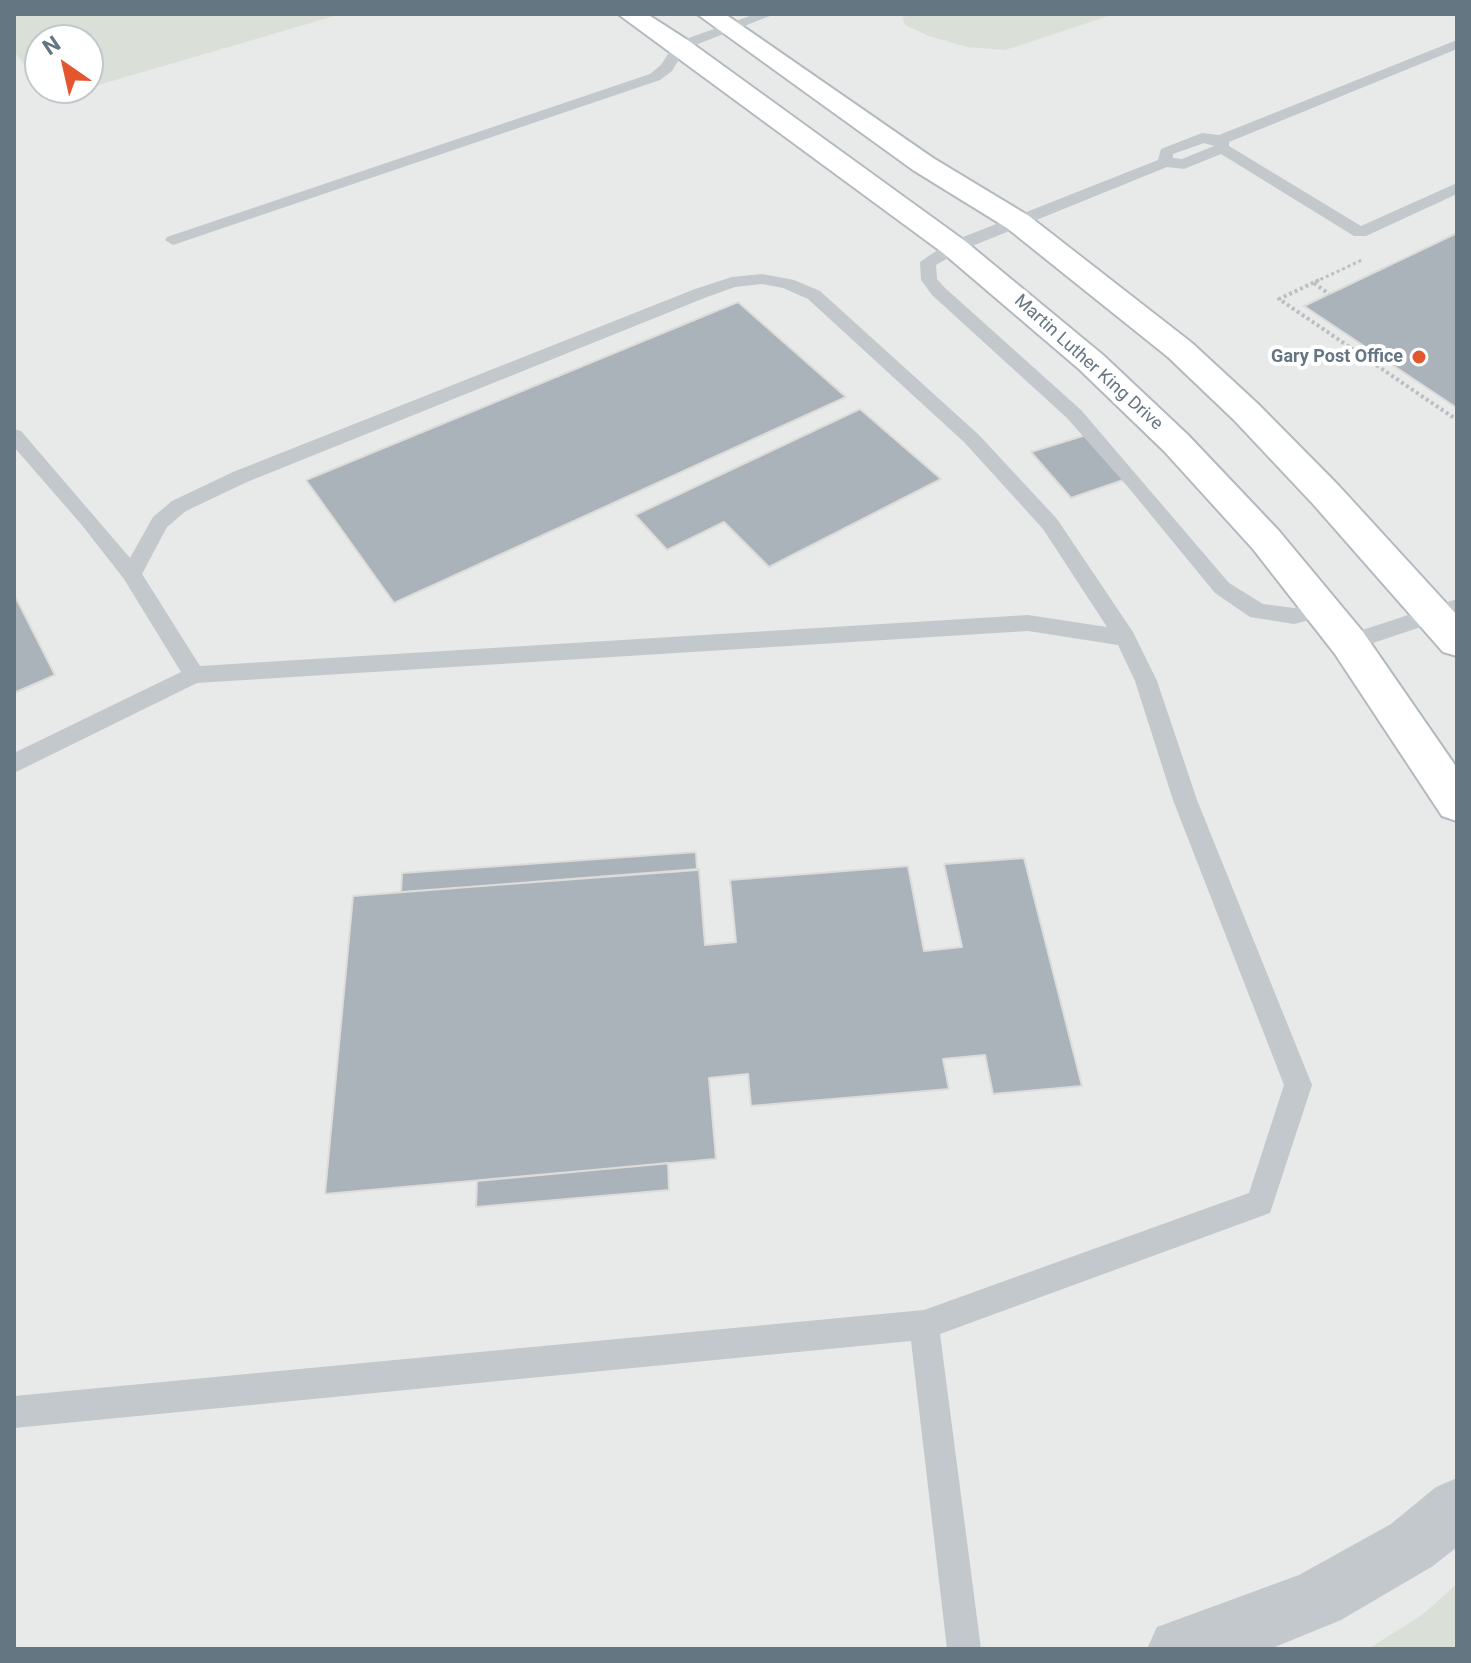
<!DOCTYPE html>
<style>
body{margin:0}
#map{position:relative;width:1471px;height:1663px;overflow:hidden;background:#fafaf8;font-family:Roboto,sans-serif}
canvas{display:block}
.frame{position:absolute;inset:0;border:16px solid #657683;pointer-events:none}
.north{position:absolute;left:24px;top:24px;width:80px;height:80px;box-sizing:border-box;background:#fff;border:2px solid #c1c8cd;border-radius:50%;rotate:326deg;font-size:22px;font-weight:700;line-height:32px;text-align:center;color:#657683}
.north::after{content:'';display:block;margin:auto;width:28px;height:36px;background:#e4572e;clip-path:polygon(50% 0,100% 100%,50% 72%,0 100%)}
</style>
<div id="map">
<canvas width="1471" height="1663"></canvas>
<div class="frame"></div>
<div class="north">N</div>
</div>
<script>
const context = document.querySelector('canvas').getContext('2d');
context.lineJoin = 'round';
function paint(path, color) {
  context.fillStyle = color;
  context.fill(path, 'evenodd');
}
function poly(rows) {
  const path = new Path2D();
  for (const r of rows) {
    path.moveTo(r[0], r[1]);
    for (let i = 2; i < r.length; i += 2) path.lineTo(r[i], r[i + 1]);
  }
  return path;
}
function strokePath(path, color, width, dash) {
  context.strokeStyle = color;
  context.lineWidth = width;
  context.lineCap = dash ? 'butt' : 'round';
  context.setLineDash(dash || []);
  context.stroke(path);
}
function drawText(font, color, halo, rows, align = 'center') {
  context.font = font + ' Roboto,sans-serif';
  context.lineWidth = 8;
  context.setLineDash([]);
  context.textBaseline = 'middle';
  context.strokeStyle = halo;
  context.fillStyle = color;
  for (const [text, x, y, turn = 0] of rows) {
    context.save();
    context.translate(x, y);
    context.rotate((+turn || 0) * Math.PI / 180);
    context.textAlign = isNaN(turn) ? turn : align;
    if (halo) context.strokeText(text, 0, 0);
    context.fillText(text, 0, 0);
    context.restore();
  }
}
paint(poly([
 [342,14,1457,14,1457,1649,14,1649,14,52,51,98]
]), '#e8e9e9');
paint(poly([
 [14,14,342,14,88,88,88,40,40,40,40,84,14,52],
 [920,14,1115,14,1005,50,967,47,929,36,905,25,902,17],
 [1457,1584,1457,1649,1368,1649,1422,1615]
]), '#dadfd7');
const building = poly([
 [1457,233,1457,408,1304,306,1457,233],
 [738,302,846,397,394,603,306,480,738,302],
 [860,409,941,479,769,567,724,522,667,550,635,515,860,409],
 [1086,435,1126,479,1071,498,1031,452,1086,435],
 [14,594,55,675,14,693,14,594],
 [696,852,697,870,401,892,402,873,696,852],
 [1024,858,1082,1086,993,1094,985,1055,943,1059,949,1089,751,1106,748,1074,709,1078,716,1159,325,1194,353,896,699,869,705,945,736,942,730,880,908,866,924,951,962,947,944,864,1024,858],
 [668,1163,669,1190,476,1207,477,1181,668,1163]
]);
paint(building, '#aab3b9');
strokePath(building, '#dcdcda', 2);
const secondary = poly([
 [618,14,647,14,689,41,965,241,1103,355,1188,435,1279,531,1363,632,1457,768,1457,821,1442,816,1335,654,1253,549,1164,451,1079,369,943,253,618,14],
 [697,14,725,14,933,158,1029,216,1192,343,1258,404,1339,486,1457,615,1457,656,1443,652,1313,504,1234,420,1168,357,1007,228,913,170,697,14]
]);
strokePath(secondary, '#b3babf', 4);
strokePath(poly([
 [1315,282,1362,260]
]), '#bbbfc2', 3, [3, 3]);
strokePath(poly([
 [1319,280,1279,299,1457,420],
 [1314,283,1329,294]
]), '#bbbfc2', 4, [3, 3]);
paint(poly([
 [755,14,775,14,685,49,672,71,660,80,179,243,173,245,165,240,167,237,650,74,661,65,675,43,755,14],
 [1457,40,1457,49,1229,142,1229,146,1361,226,1457,183,1457,194,1366,236,1354,236,1221,154,1184,169,1167,167,960,251,936,265,937,279,944,287,1081,410,1229,583,1263,604,1294,608,1322,601,1329,603,1333,609,1329,615,1294,624,1250,617,1215,593,1128,487,1067,418,932,295,921,280,920,262,948,243,1158,160,1161,149,1202,133,1219,135,1457,40],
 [1204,143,1214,146,1182,159,1173,158,1173,154,1204,143],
 [762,274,794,280,820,291,979,435,1057,519,1133,632,1157,681,1197,800,1312,1085,1270,1213,940,1334,981,1649,947,1649,911,1341,14,1428,14,1396,924,1310,1249,1193,1284,1085,1173,800,1135,681,1118,645,1028,631,197,683,14,773,14,753,181,672,124,579,81,524,14,447,14,429,21,431,130,558,153,517,172,501,233,472,695,289,732,277,762,274],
 [762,284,783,288,808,299,965,443,1043,529,1107,627,1028,615,200,666,142,574,167,527,186,511,247,482,707,297,735,287,762,284],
 [1457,599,1457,615,1349,651,1341,649,1338,643,1341,637,1457,599]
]), '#c3c8cc');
paint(poly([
 [1457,1478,1457,1547,1433,1566,1341,1620,1270,1649,1147,1649,1157,1627,1299,1575,1391,1524,1436,1487,1457,1478]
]), '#c3c8cc');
paint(secondary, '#fff');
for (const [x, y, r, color] of [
 [1419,357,8,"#e4572e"]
]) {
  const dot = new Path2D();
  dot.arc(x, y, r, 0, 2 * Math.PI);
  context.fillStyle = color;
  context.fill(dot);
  strokePath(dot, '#fff', 3);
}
drawText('bold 18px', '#657683', '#fff', [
 ["Gary Post Office",1403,357]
], 'right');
drawText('18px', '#657683', '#fff', [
 ["Martin Luther King Drive",1088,363,42]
]);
</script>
